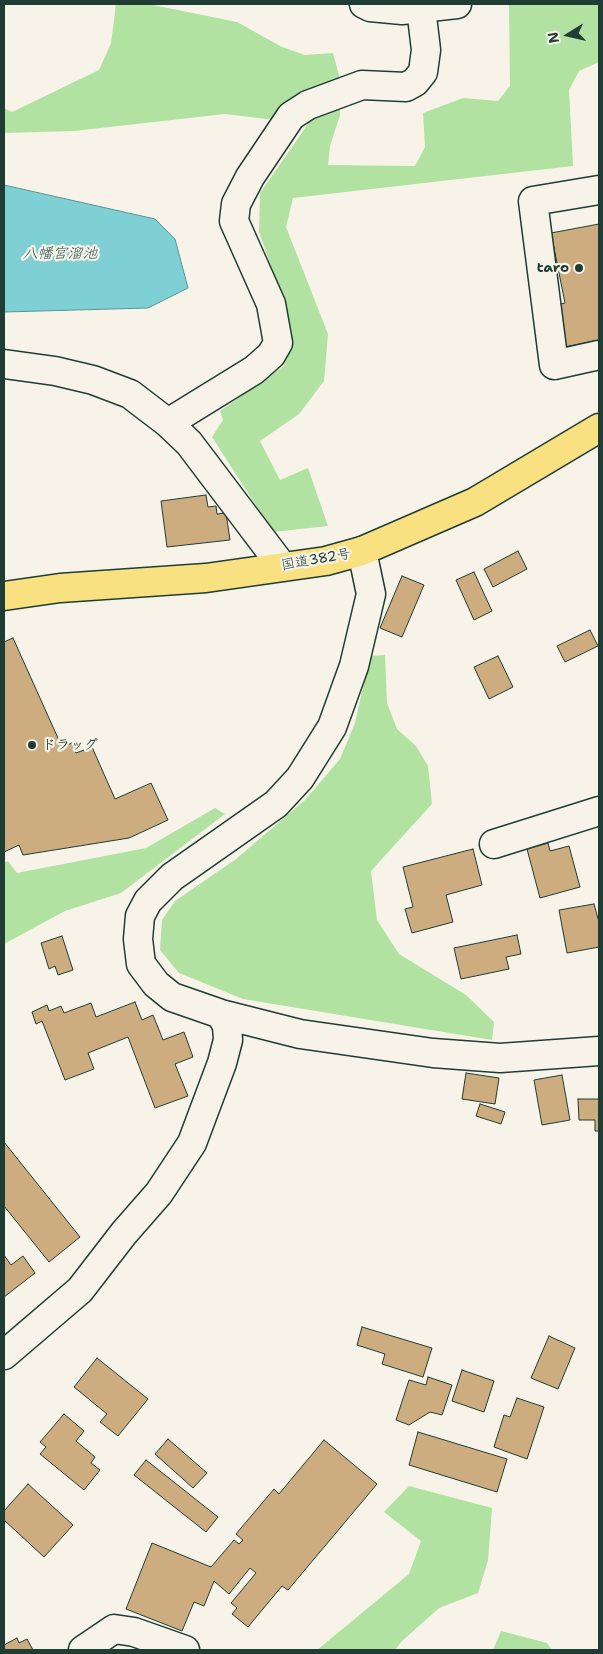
<!DOCTYPE html>
<meta charset="utf-8">
<style>
body{margin:0}
#map{position:relative;width:603px;height:1654px;overflow:hidden;background:#f7f3e8;font-family:"Shantell Sans",sans-serif}
canvas{display:block}
.frame{position:absolute;inset:0;border:5px solid #1f3d34;pointer-events:none}
.north{position:absolute;left:543px;top:10px;width:50px;height:50px;-webkit-text-stroke:4px #f7f3e8;paint-order:stroke;rotate:260deg;font-size:14px;font-weight:700;line-height:20px;text-align:center;color:#1f3d34}
.north::after{content:'';display:block;margin:auto;width:18px;height:22px;background:#1f3d34;clip-path:polygon(50% 0,100% 100%,50% 72%,0 100%)}
</style>
<div id="map">
<canvas width="603" height="1654"></canvas>
<div class="frame"></div>
<div class="north">N</div>
</div>
<script>
const context = document.querySelector('canvas').getContext('2d');
context.lineJoin = 'round';
function paint(path, color) {
  context.fillStyle = color;
  context.fill(path, 'evenodd');
}
function poly(rows) {
  const path = new Path2D();
  for (const r of rows) {
    path.moveTo(r[0], r[1]);
    for (let i = 2; i < r.length; i += 2) path.lineTo(r[i], r[i + 1]);
  }
  return path;
}
function strokePath(path, color, width, dash) {
  context.strokeStyle = color;
  context.lineWidth = width;
  context.lineCap = dash ? 'butt' : 'round';
  context.setLineDash(dash || []);
  context.stroke(path);
}
function drawText(font, color, halo, rows, align = 'center') {
  context.font = font + ' "Shantell Sans","Klee One",sans-serif';
  context.lineWidth = 4.5;
  context.setLineDash([]);
  context.textBaseline = 'middle';
  context.strokeStyle = halo;
  context.fillStyle = color;
  for (const [text, x, y, turn = 0] of rows) {
    context.save();
    context.translate(x, y);
    context.rotate((+turn || 0) * Math.PI / 180);
    context.textAlign = isNaN(turn) ? turn : align;
    if (halo) context.strokeText(text, 0, 0);
    context.fillText(text, 0, 0);
    context.restore();
  }
}
paint(poly([
 [116,4,148,4,237,22,282,47,305,55,333,53,340,79,340,115,330,146,328,165,415,166,425,147,423,113,463,98,498,101,510,86,509,4,599,4,599,62,579,71,569,90,573,166,293,198,286,227,328,334,324,381,299,414,260,441,280,480,308,468,328,526,273,532,212,437,223,420,220,411,284,366,286,309,259,232,260,193,308,124,225,114,74,131,4,133,4,108,12,112,99,70,111,43],
 [385,655,387,703,397,729,416,746,428,766,432,804,371,871,377,920,399,954,466,995,494,1022,492,1040,243,999,179,973,160,950,162,920,175,901,236,859,305,800,340,759,355,723,370,656],
 [215,808,225,814,121,893,65,911,4,944,4,863,8,861,17,873,146,848],
 [409,1486,492,1508,488,1560,478,1593,439,1608,402,1641,395,1650,317,1650,409,1574,421,1541,384,1512],
 [501,1631,547,1643,552,1650,493,1650]
]), '#b2e2a2');
const water = poly([
 [4,185,155,219,175,239,188,288,148,308,4,312,4,185]
]);
paint(water, '#7ed0d5');
strokePath(water, '#589595', 1);
const building = poly([
 [599,224,599,340,565,347,557,305,565,303,551,233,599,224],
 [206,495,208,507,216,506,217,514,226,513,230,540,167,547,161,501,206,495],
 [518,551,527,569,493,587,484,569,518,551],
 [474,572,492,611,474,620,456,580,474,572],
 [402,576,424,585,402,637,380,628,402,576],
 [590,630,598,646,565,662,557,646,590,630],
 [13,638,62,747,72,743,76,753,92,747,115,799,151,783,168,820,129,838,23,855,19,845,4,852,4,642,13,638],
 [498,656,513,687,489,699,474,667,498,656],
 [548,843,550,851,569,846,580,887,540,898,527,849,548,843],
 [473,849,482,885,446,895,453,922,412,933,405,909,413,907,403,867,473,849],
 [594,904,599,922,599,947,567,953,559,910,594,904],
 [517,935,521,954,506,957,509,969,461,979,454,948,517,935],
 [62,936,73,970,58,975,55,966,49,969,41,943,62,936],
 [135,1002,142,1020,153,1015,163,1040,184,1032,193,1057,175,1064,188,1096,155,1108,128,1037,88,1053,94,1069,65,1080,42,1021,36,1024,32,1012,47,1005,49,1011,61,1006,64,1013,91,1003,96,1017,135,1002],
 [466,1073,499,1078,495,1104,462,1099,466,1073],
 [562,1075,570,1120,542,1125,534,1080,562,1075],
 [578,1099,599,1099,599,1131,595,1131,595,1120,579,1120,578,1099],
 [480,1104,505,1112,501,1124,476,1116,480,1104],
 [4,1142,80,1237,49,1262,4,1206,4,1142],
 [4,1255,11,1265,23,1256,35,1273,4,1297,4,1255],
 [362,1327,432,1348,423,1377,382,1364,385,1354,357,1345,362,1327],
 [549,1336,575,1348,558,1389,531,1378,549,1336],
 [97,1358,148,1399,118,1436,100,1422,107,1414,74,1387,97,1358],
 [462,1370,494,1381,484,1412,452,1401,462,1370],
 [428,1377,452,1385,442,1415,430,1412,409,1425,396,1420,409,1380,426,1385,428,1377],
 [517,1398,544,1407,527,1459,494,1447,504,1415,510,1417,517,1398],
 [64,1414,84,1431,76,1441,95,1457,91,1463,100,1470,84,1490,40,1454,46,1447,40,1442,64,1414],
 [418,1432,507,1459,497,1492,409,1465,418,1432],
 [168,1439,207,1473,193,1488,155,1454,168,1439],
 [324,1440,377,1484,288,1590,282,1586,248,1627,232,1614,237,1608,231,1603,256,1573,250,1568,229,1594,214,1581,204,1606,194,1602,182,1631,126,1609,152,1543,211,1567,234,1540,239,1544,243,1540,236,1534,274,1489,279,1494,324,1440],
 [146,1460,218,1517,206,1532,134,1475,146,1460],
 [28,1484,73,1525,44,1557,4,1520,4,1511,28,1484],
 [17,1638,19,1643,27,1639,33,1650,5,1650,4,1645,17,1638]
]);
paint(building, '#cdad80');
strokePath(building, '#1f3d34', 1);
const minor = poly([
 [364,4,370,7,402,10,457,4],
 [599,190,533,201,554,365,599,355],
 [4,364,55,371,93,380,130,394,168,423,189,443,282,566],
 [168,423,254,370,271,355,278,343,271,304,234,221,236,204,250,177,291,116,308,105,362,85,406,87,415,82,423,72,426,50,421,8],
 [362,551,371,594,354,666,332,727,300,778,276,804,172,877,148,901,140,916,138,939,141,964,156,984,172,997,221,1014,300,1034,433,1053,500,1058,599,1051],
 [494,844,599,811],
 [4,1355,80,1290,124,1233,159,1193,192,1143,222,1063,228,1040,227,1026,221,1014],
 [83,1650,114,1629,134,1632,185,1650]
]);
const highway = poly([
 [4,596,60,588,206,578,326,561,362,551,475,502,599,428]
]);
strokePath(minor, '#1f3d34', 31);
strokePath(highway, '#1f3d34', 31);
strokePath(minor, '#f7f3e8', 28);
strokePath(highway, '#f9e181', 28);
for (const [x, y, r, color] of [
 [579,268,5,"#1f3d34"],
 [32,745,5,"#1f3d34"]
]) {
  const dot = new Path2D();
  dot.arc(x, y, r, 0, 2 * Math.PI);
  context.fillStyle = color;
  context.fill(dot);
  strokePath(dot, '#f7f3e8', 2);
}
drawText('bold 14px', '#1f3d34', '#f7f3e8', [
 ["taro",569,268],
 ["ドラッグ",42,745,"left"]
], 'right');
drawText('14px', '#1f3d34', '#f7f3e8', [
 ["国道382号",316,560,-10]
]);
drawText('italic 15px', '#325a54', '#f7f3e8', [
 ["八幡宮溜池",60,254]
]);
</script>
